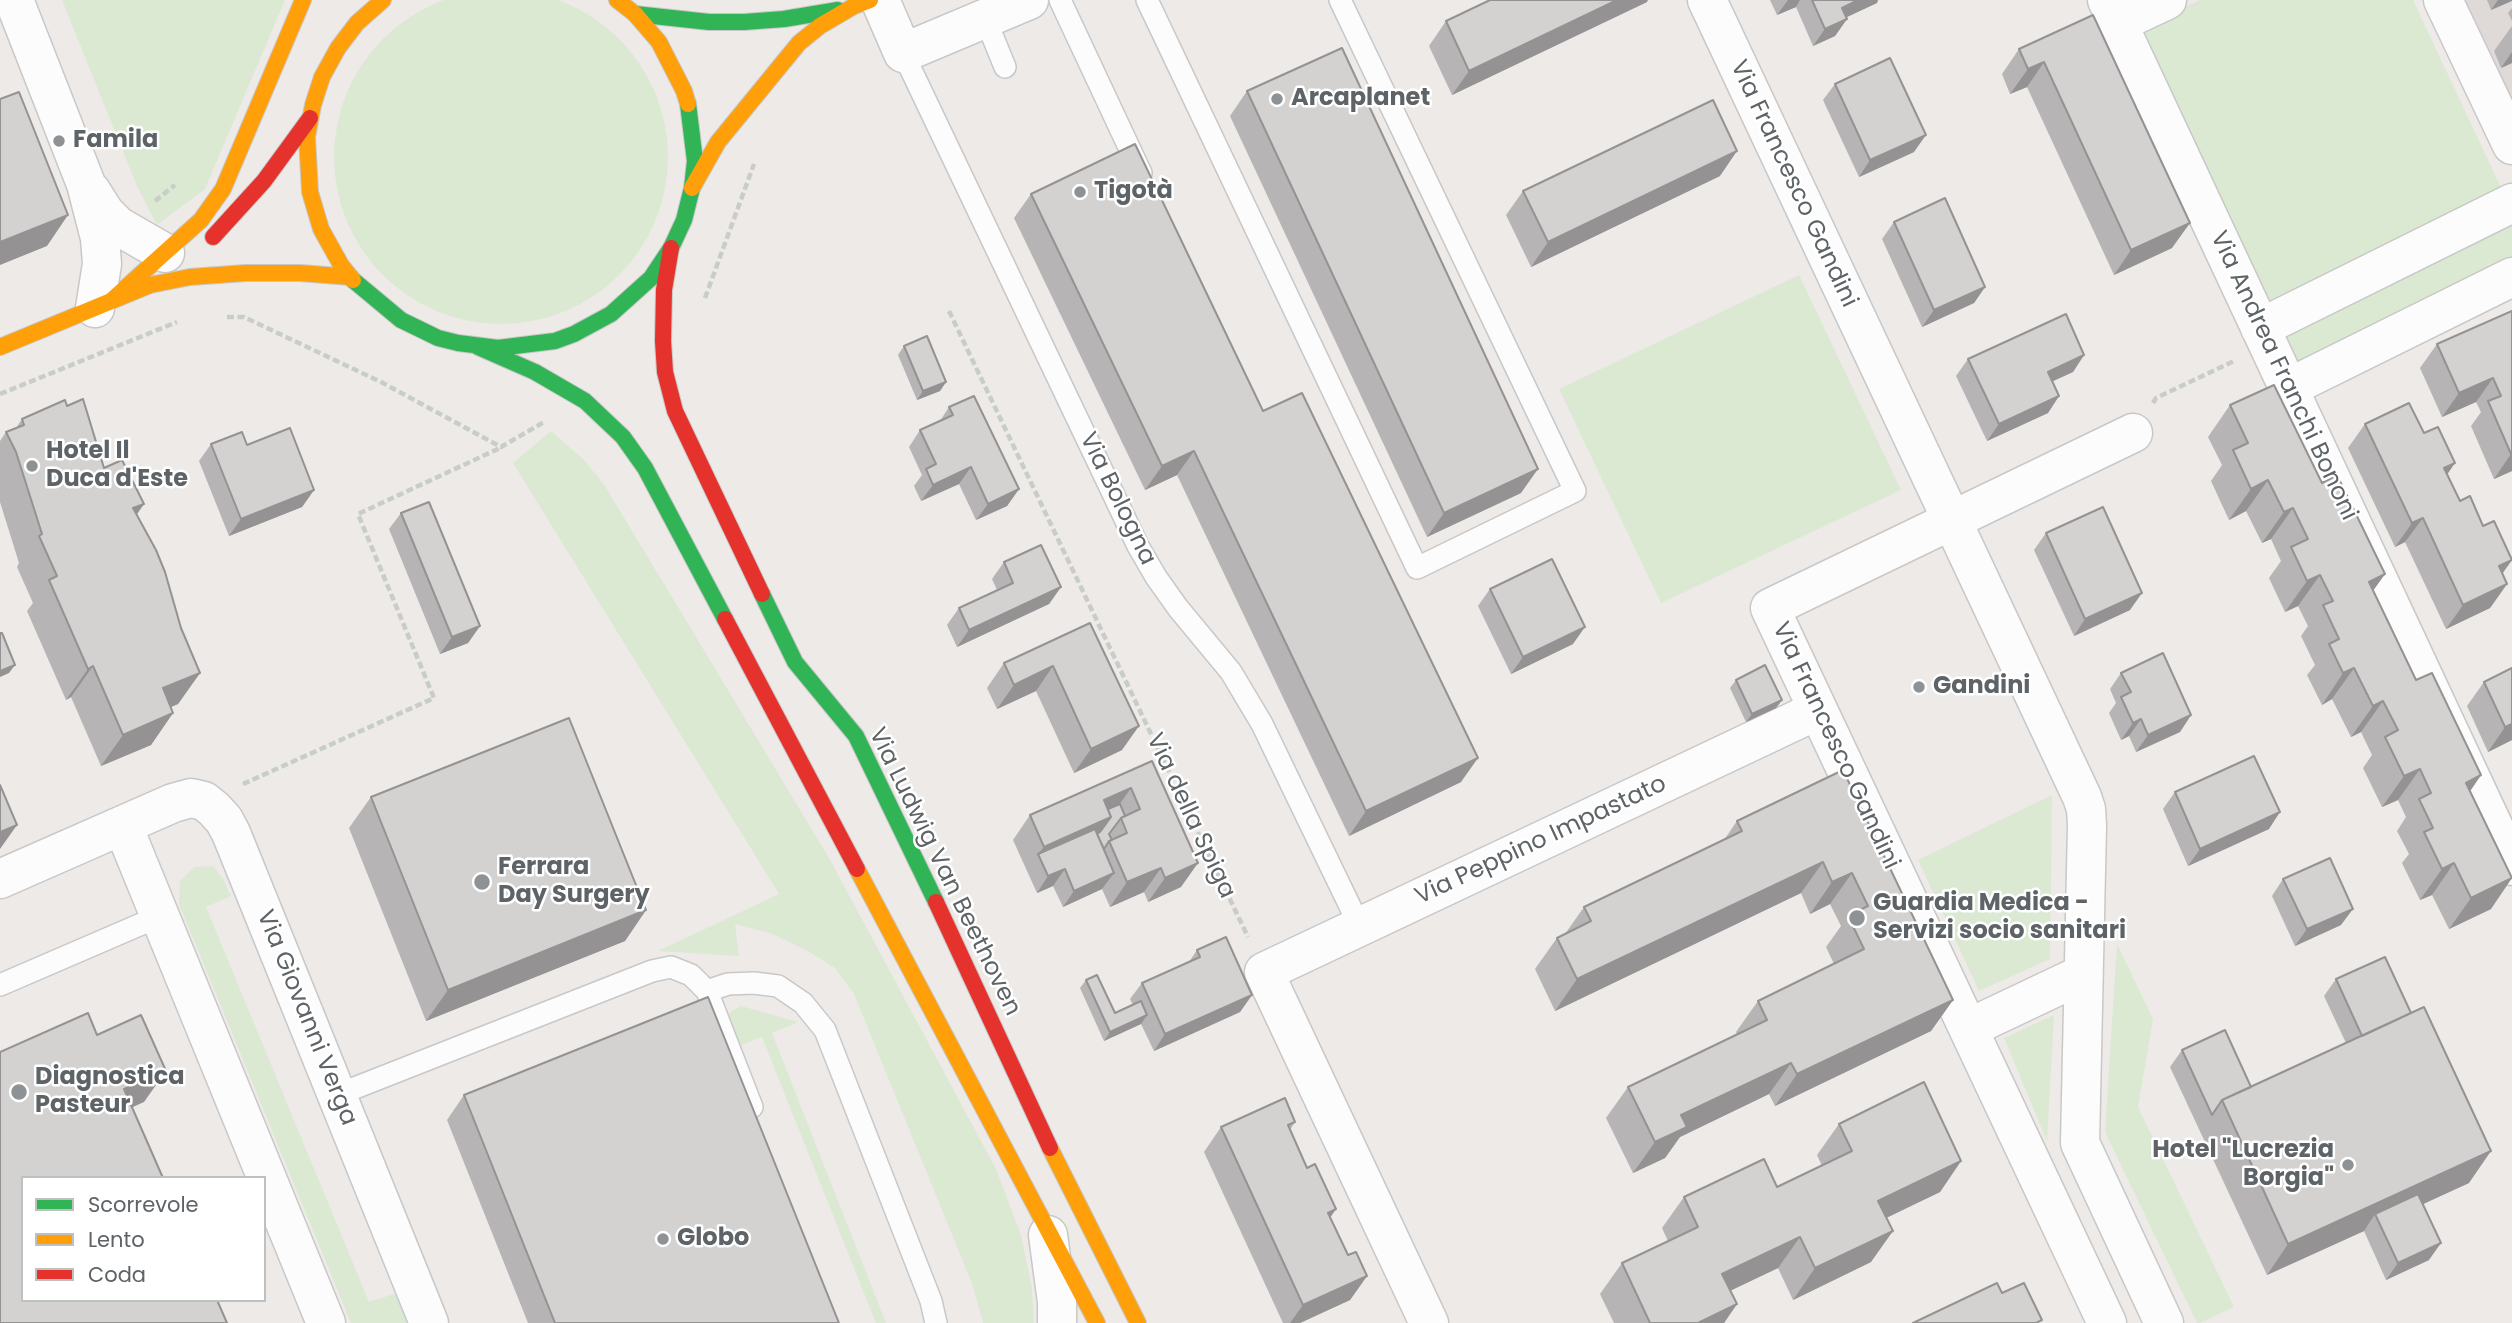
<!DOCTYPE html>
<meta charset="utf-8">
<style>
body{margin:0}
#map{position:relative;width:2512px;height:1323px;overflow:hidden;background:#edeae8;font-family:Poppins,sans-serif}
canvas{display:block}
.legend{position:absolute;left:21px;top:1176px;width:245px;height:126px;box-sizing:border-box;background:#fff;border:2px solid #bec1c2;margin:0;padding:9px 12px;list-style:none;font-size:21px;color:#5d6366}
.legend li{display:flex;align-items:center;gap:14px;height:35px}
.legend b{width:35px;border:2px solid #bec1c2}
</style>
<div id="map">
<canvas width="2512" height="1323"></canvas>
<ul class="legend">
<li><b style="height:9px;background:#30b455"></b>Scorrevole</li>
<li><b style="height:9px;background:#ff9f0a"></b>Lento</li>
<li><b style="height:9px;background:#e5322d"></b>Coda</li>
</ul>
</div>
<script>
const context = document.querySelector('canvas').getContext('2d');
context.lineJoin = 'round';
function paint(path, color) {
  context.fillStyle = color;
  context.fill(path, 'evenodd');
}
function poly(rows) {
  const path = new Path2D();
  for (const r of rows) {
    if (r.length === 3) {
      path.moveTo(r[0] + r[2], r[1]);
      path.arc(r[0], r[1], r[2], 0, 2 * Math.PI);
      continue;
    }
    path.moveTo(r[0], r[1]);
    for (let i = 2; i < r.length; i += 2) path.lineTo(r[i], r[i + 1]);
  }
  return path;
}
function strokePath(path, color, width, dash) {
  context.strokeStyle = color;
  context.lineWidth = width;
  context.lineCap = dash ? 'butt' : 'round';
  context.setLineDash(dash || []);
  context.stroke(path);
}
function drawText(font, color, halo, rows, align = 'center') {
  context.font = font + ' Poppins,sans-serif';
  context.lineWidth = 5;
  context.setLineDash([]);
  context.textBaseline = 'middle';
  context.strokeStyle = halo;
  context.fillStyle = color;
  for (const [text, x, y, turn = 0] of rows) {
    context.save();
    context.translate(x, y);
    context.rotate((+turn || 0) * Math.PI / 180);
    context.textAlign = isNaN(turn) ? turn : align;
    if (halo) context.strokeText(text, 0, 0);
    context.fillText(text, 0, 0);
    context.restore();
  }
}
paint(poly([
 [2455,0,2512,0,2512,119]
]), '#dfdad7');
paint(poly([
 [501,157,167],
 [62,0,285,0,205,189,157,225,137,186],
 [2200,0,2413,0,2503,192,2263,304,2134,30],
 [2512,220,2512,262,2293,368,2276,334],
 [1799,275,1901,490,1661,603,1559,389],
 [551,431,584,460,605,486,829,858,996,1169,1021,1235,1032,1289,1034,1323,983,1323,973,1286,854,994,835,968,808,951,770,933,735,924,739,956,658,951,779,894,513,463],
 [2052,795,2050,959,1979,991,1918,860],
 [213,866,223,879,231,896,206,907,369,1302,397,1293,408,1323,351,1323,179,904,180,881,194,867],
 [2117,944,2153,1019,2138,1107,2234,1307,2200,1323,2197,1323,2105,1132],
 [741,1006,798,1022,772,1033,886,1323,876,1323,762,1037,739,1046,729,1023,729,1013],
 [2054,1015,2047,1141,2004,1038]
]), '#dbe9d3');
const lane = poly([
 [1060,0,1141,173],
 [1147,0,1417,568,1575,491,1340,0],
 [985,18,1005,67],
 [903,53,1138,546,1156,577,1178,608,1231,672,1262,724,1360,927],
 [0,985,160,916],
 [337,1095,652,971,671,967,691,975,707,991],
 [752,1107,707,991,728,984,754,983,778,986,803,1003,825,1030,931,1301,936,1323]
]);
const street = poly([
 [14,0,86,184,100,238,102,264,95,308],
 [880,0,903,53,1029,0],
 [1707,0,2082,797,2086,809,2087,825,2080,1143,2164,1323],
 [2107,0,2512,866],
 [2443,0,2512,145],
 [2118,23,2167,0],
 [91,191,105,213,118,226,165,253],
 [2260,328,2512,203],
 [2288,388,2512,277],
 [123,826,326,1323],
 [0,879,173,803,191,798,204,801,214,809,224,820,231,833,429,1323],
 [1969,1028,2083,974],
 [1048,1235,1057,1302,1057,1323],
 [1429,1323,1264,972,1818,710],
 [2107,1323,1770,608,2133,433]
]);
const fast = poly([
 [635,14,709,22,744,22,784,19,838,10],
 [353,280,401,320,438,338,458,343,498,348,555,341,574,334,611,314,651,278,671,248,684,220,692,188,695,161,688,104],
 [478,347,535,372,585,401,623,437,645,468,725,619],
 [762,594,795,662,856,736,936,902]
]);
const slow = poly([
 [617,0,635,14,659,42,684,91,688,104],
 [692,188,718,142,799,43,820,26,854,6,870,0],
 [353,280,341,265,321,229,310,192,307,137,313,105,322,77,338,48,357,23,383,0],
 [111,301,201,220,223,189,303,0],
 [0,347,150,285,190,277,246,273,300,273,351,277],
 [857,869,1097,1323],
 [1050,1148,1138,1323]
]);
const jam = poly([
 [213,237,264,181,310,118],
 [671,248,664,290,663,341,665,372,675,411,762,594],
 [725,619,857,869],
 [936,902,1050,1148]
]);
strokePath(lane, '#c9c8c8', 24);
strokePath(street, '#c9c8c8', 41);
strokePath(fast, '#c7c7c7', 18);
strokePath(slow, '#c7c7c7', 18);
strokePath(jam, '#c7c7c7', 18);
strokePath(poly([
 [155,201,175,185],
 [705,298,754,164],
 [949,311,1248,937],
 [227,317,244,317,381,382,501,447,544,422],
 [0,394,177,322],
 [2153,403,2156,398,2234,361],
 [243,784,434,698,358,514,500,448]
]), '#c8cdc8', 4.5, [7, 3.5]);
strokePath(lane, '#fcfcfc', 21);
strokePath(street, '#fcfcfc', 38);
strokePath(fast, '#30b455', 16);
strokePath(slow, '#ff9f0a', 16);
strokePath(jam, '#e5322d', 16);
paint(poly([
 [1770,0,1878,0,1877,3,1846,17,1847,19,1835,36,1813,46,1796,7,1777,15],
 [2487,0,2512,0,2491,10],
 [1647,2,1452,95,1429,46,1446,21],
 [2512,8,2512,21,2508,13],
 [2093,15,2172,248,2114,275,2027,87,2010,94,2002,74,2019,49],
 [2512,26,2512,63,2501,68,2494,51],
 [1835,84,1914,152,1859,177,1823,100],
 [1247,91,1521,493,1427,537,1230,116],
 [1720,176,1531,267,1506,215,1523,191],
 [1031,194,1263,411,1461,782,1349,836,1177,475,1145,490,1014,218],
 [1894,222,1985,287,1974,303,1922,327,1882,239],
 [2512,311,2512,471,2494,479,2471,426,2481,412,2476,402,2442,417,2420,368,2437,344],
 [904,346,946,382,940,391,917,400,898,355],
 [2084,355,2073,372,2052,381,2059,396,2048,413,1987,441,1956,376,1968,359],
 [2230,405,2322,483,2385,574,2373,590,2416,680,2481,775,2470,791,2491,909,2449,929,2432,895,2420,900,2402,863,2409,854,2397,831,2406,817,2398,800,2382,807,2363,768,2372,755,2361,732,2351,737,2332,699,2322,705,2307,675,2315,665,2301,636,2308,626,2298,606,2285,612,2269,578,2281,561,2271,539,2262,543,2246,511,2229,520,2211,481,2222,465,2208,437],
 [67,406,104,468,137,514,181,628,200,673,178,704,171,707,173,713,151,745,101,766,71,697,66,700,27,611,33,603,17,567,19,563,0,502,0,441,6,432,16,428,22,419],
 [949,407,1019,489,1007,506,976,520,959,484,921,501,914,486,922,475,909,447,920,430,940,421],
 [2365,424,2424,433,2447,474,2460,501,2507,584,2490,608,2446,629,2405,542,2395,547,2348,448],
 [211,444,247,445,314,490,302,507,229,536,199,461],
 [401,513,480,626,468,643,440,654,389,529],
 [2046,533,2130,610,2074,636,2034,550],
 [1004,562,1061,587,1049,604,957,647,947,625,959,608,997,590,992,579],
 [1490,589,1573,644,1511,674,1478,606],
 [1090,623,1122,750,1074,773,1036,691,997,709,987,688,1004,663],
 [2121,673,2191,715,2180,732,2136,752,2129,736,2121,740,2109,713,2116,703,2110,689],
 [1736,680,1782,700,1776,708,1746,722,1730,688],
 [2484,682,2512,740,2488,752,2467,706],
 [1152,761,1181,887,1148,902,1144,892,1110,907,1102,889,1063,907,1053,886,1037,893,1013,840,1030,815],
 [1843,770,1953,1000,1931,1031,1775,1106,1769,1094,1680,1137,1665,1158,1633,1173,1606,1118,1628,1087,1737,1034,1736,1032,1758,1001,1834,964,1826,947,1841,926,1830,904,1810,914,1801,893,1555,1011,1535,969,1557,938,1565,934,1584,907,1724,840,1737,821],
 [2175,792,2269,829,2188,866,2163,809],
 [371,797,646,910,625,941,426,1021,349,828],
 [2283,879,2341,925,2295,946,2272,896],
 [1197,950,1252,995,1240,1012,1154,1051,1141,1024,1104,1041,1080,988,1086,980,1115,1013,1133,1005,1130,999,1142,983,1189,962],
 [2336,979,2469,1183,2422,1204,2429,1260,2386,1280,2364,1231,2267,1275,2170,1067,2182,1050,2251,1087,2346,1043,2324,996],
 [464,1095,839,1323,528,1323,447,1120],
 [1295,1122,1290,1130,1307,1168,1336,1209,1330,1218,1348,1255,1367,1276,1350,1300,1300,1323,1283,1323,1204,1152,1221,1127],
 [1839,1124,1961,1161,1940,1192,1886,1218,1871,1262,1793,1300,1778,1268,1730,1291,1737,1304,1724,1323,1614,1323,1600,1294,1622,1263,1668,1241,1662,1228,1684,1197,1777,1187,1822,1166,1817,1155]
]), '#b6b4b4');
paint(poly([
 [1617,0,1648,0,1647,2,1452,95,1469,71],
 [1788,0,1800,0,1796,7,1777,15],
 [1858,0,1878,0,1877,3,1830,25,1842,8],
 [2498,0,2512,0,2512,1,2491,10],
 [1847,19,1835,36,1813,46,1825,29],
 [2512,52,2512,63,2501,68],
 [2044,62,2027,87,2010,94,2028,69],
 [1926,135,1914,152,1859,177,1870,160],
 [1737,151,1720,176,1531,267,1548,242],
 [68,215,47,246,0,265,0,242],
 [2190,223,2172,248,2114,275,2131,250],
 [1985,287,1974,303,1922,327,1934,310],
 [2084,355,2073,372,2036,389,2048,372],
 [2493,378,2476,402,2442,417,2459,393],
 [946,382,940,391,917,400,923,391],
 [2059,396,2048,413,1987,441,1999,424],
 [1194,451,1177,475,1145,490,1162,466],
 [2511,454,2512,454,2512,471,2494,479],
 [2455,463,2438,488,2444,468],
 [971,467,959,484,921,501,933,485],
 [1538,469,1521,493,1427,537,1444,513],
 [2268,480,2246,511,2229,520,2251,489],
 [1019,489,1007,506,976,520,988,504],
 [314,490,302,507,229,536,241,519],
 [144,504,122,536,133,508],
 [2293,508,2271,539,2262,543,2284,512],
 [2423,518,2405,542,2395,547,2412,523],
 [2512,560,2495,584,2499,566],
 [2385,574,2363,605,2369,582],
 [2320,575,2298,606,2285,612,2307,581],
 [2507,584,2490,608,2446,629,2463,605],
 [1061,587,1049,604,957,647,969,630],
 [2142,593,2130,610,2074,636,2085,619],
 [480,626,468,643,440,654,452,637],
 [1585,627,1573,644,1511,674,1523,657],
 [15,665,9,673,0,677,0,671],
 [93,666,71,697,66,700,88,669],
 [1053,666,1036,691,997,709,1014,685],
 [2354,668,2332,699,2322,705,2343,673],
 [200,673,178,704,141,720,163,688],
 [1782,700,1776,708,1746,722,1752,714],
 [2383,701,2361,732,2351,737,2373,706],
 [173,713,151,745,101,766,123,735],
 [2191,715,2180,732,2136,752,2148,735],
 [2141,719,2129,736,2121,740,2133,723],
 [2512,724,2512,740,2488,752,2505,727],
 [1139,726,1122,750,1074,773,1091,749],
 [1478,758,1461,782,1349,836,1366,811],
 [2420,769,2398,800,2382,807,2404,776],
 [2481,775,2460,806,2466,783],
 [1131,788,1114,812,1095,821,1104,800],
 [2280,812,2269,829,2188,866,2200,849],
 [1111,817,1094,841,1038,854,1044,847],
 [17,825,0,849,0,832],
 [1823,862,1801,893,1555,1011,1577,979],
 [1198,863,1181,887,1148,902,1165,878],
 [2454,863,2432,895,2420,900,2442,869],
 [1161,868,1144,892,1110,907,1127,882],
 [1065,869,1053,886,1037,893,1048,876],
 [1114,873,1102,889,1063,907,1074,891],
 [1852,873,1830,904,1810,914,1832,882],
 [2512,878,2491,909,2449,929,2471,898],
 [2353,909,2341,925,2295,946,2307,929],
 [646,910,625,941,426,1021,448,990],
 [1252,995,1240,1012,1154,1051,1165,1034],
 [1953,1000,1931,1031,1775,1106,1797,1074],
 [1147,1015,1141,1024,1104,1041,1110,1032],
 [1791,1063,1769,1094,1680,1137,1665,1158,1633,1173,1655,1142,1681,1115],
 [166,1071,144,1102,102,1121,124,1089],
 [2491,1151,2469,1183,2380,1224,2375,1214,2364,1231,2267,1275,2288,1244],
 [1961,1161,1940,1192,1857,1232,1878,1201],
 [1336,1209,1319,1233,1328,1213],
 [1893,1231,1871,1262,1793,1300,1815,1268],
 [1800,1237,1778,1268,1700,1305,1722,1274],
 [2441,1243,2429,1260,2386,1280,2398,1263],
 [1367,1276,1350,1300,1300,1323,1290,1323,1303,1305],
 [1737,1304,1724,1323,1698,1323]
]), '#949292');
const building = poly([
 [1490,0,1617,0,1469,71,1446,21,1490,0],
 [1812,0,1858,0,1842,8,1847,19,1825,29,1812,0],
 [2093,15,2190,223,2131,250,2044,62,2028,69,2019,49,2093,15],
 [1342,48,1538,469,1444,513,1247,91,1342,48],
 [1890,58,1926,135,1870,160,1835,84,1890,58],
 [19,92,68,215,0,242,0,99,19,92],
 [1713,100,1737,151,1548,242,1523,191,1713,100],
 [1135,144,1263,411,1302,393,1478,758,1366,811,1194,451,1162,466,1031,194,1135,144],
 [1945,198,1985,287,1934,310,1894,222,1945,198],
 [2512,311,2512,454,2511,454,2488,401,2501,396,2493,378,2459,393,2437,344,2512,311],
 [2066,314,2084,355,2048,372,2059,396,1999,424,1968,359,2066,314],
 [927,336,946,382,923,391,904,346,927,336],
 [2274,385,2322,483,2337,475,2385,574,2369,582,2416,680,2432,673,2481,775,2466,783,2512,878,2471,898,2454,863,2442,869,2424,832,2433,828,2419,799,2431,793,2420,769,2404,776,2385,737,2398,730,2383,701,2373,706,2354,668,2343,673,2329,644,2339,639,2323,605,2333,601,2320,575,2307,581,2291,547,2308,539,2293,508,2284,512,2268,480,2251,489,2233,450,2248,443,2230,405,2274,385],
 [974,396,1019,489,988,504,971,467,933,485,926,469,936,464,920,430,953,415,949,407,974,396],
 [83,399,104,468,122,460,144,504,133,508,156,550,165,572,181,628,200,673,163,688,173,713,123,735,93,666,88,669,49,580,57,576,39,536,42,534,16,452,6,432,24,425,22,419,65,400,67,406,83,399],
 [2409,403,2424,433,2438,427,2455,463,2444,468,2460,501,2470,496,2483,526,2494,521,2512,560,2499,566,2507,584,2463,605,2423,518,2412,523,2365,424,2409,403],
 [290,428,314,490,241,519,211,444,242,432,247,445,290,428],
 [429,502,480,626,452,637,401,513,429,502],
 [2103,507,2142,593,2085,619,2046,533,2103,507],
 [1041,545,1061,587,969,630,959,608,1013,583,1004,562,1041,545],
 [1552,559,1585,627,1523,657,1490,589,1552,559],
 [1090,623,1139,726,1091,749,1053,666,1014,685,1004,663,1090,623],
 [0,633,2,633,15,665,0,671,0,633],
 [2163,653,2191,715,2148,735,2141,719,2133,723,2121,697,2131,692,2121,673,2163,653],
 [1765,665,1782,700,1752,714,1736,680,1765,665],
 [2512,668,2512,724,2505,727,2484,682,2512,668],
 [569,718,646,910,448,990,371,797,569,718],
 [2254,756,2280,812,2200,849,2175,792,2254,756],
 [1152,761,1198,863,1165,878,1161,868,1127,882,1109,841,1127,833,1121,818,1140,809,1131,788,1104,800,1111,817,1044,847,1030,815,1152,761],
 [1843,770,1953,1000,1797,1074,1791,1063,1681,1115,1687,1127,1655,1142,1628,1087,1767,1020,1758,1001,1864,949,1848,916,1868,906,1852,873,1832,882,1823,862,1577,979,1557,938,1591,921,1584,907,1742,831,1737,821,1843,770],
 [0,785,17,825,0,832,0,785],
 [1120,804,1125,816,1121,818,1109,834,1112,840,1109,841,1104,849,1097,834,1100,832,1111,817,1108,809,1120,804],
 [1095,829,1114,873,1074,891,1065,869,1048,876,1038,854,1095,829],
 [2330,858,2353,909,2307,929,2283,879,2330,858],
 [1226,937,1252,995,1165,1034,1142,983,1200,957,1197,950,1226,937],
 [2385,957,2411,1013,2362,1036,2336,979,2385,957],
 [1097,975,1115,1013,1141,1001,1147,1015,1110,1032,1086,980,1097,975],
 [708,997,839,1323,555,1323,464,1095,708,997],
 [2424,1007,2491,1151,2288,1244,2222,1100,2424,1007],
 [88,1013,97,1035,141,1015,166,1071,124,1089,163,1178,23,1178,23,1300,217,1300,227,1323,0,1323,0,1052,88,1013],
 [2225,1030,2251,1087,2222,1100,2212,1115,2182,1050,2225,1030],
 [1924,1082,1961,1161,1878,1201,1893,1231,1815,1268,1800,1237,1722,1274,1737,1304,1698,1323,1650,1323,1622,1263,1698,1227,1684,1197,1764,1159,1777,1187,1852,1151,1839,1124,1924,1082],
 [1285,1098,1295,1122,1288,1125,1307,1168,1315,1164,1336,1209,1328,1213,1348,1255,1356,1252,1367,1276,1303,1305,1221,1127,1285,1098],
 [2418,1194,2441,1243,2398,1263,2375,1214,2418,1194],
 [1997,1283,2002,1293,2024,1283,2042,1320,2036,1323,1913,1323,1997,1283]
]);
paint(building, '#d4d1d1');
strokePath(building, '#949292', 2);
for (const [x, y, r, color] of [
 [1277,99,7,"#8f9294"],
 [59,141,7,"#8f9294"],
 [1080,192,7,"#8f9294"],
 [32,466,7,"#8f9294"],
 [1919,687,7,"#8f9294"],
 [482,882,9,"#8f9294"],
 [1857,918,9,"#8f9294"],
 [19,1092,9,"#8f9294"],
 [2348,1165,7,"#8f9294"],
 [663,1239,7,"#8f9294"]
]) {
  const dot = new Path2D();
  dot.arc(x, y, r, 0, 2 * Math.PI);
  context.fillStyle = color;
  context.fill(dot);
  strokePath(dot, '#fff', 2.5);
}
drawText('bold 24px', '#5d6366', '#fff', [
 ["Arcaplanet",1291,99],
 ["Famila",73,141],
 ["Tigotà",1094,192],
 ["Hotel Il",46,452],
 ["Duca d'Este",46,480],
 ["Gandini",1933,687],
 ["Ferrara",498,868],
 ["Day Surgery",498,896],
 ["Guardia Medica -",1873,904],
 ["Servizi socio sanitari",1873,932],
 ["Diagnostica",35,1078],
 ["Pasteur",35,1106],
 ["Hotel \"Lucrezia",2334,1151,"right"],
 ["Borgia\"",2334,1179,"right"],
 ["Globo",677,1239]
], 'left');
drawText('24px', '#5d6366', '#fff', [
 ["Via Francesco Gandini",1793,184,65],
 ["Via Andrea Franchi Bononi",2283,376,65],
 ["Via Bologna",1117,499,64],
 ["Via Francesco Gandini",1835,746,65],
 ["Via della Spiga",1190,816,65],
 ["Via Peppino Impastato",1541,841,-25],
 ["Via Ludwig Van Beethoven",944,872,64],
 ["Via Giovanni Verga",306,1018,68]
]);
</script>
